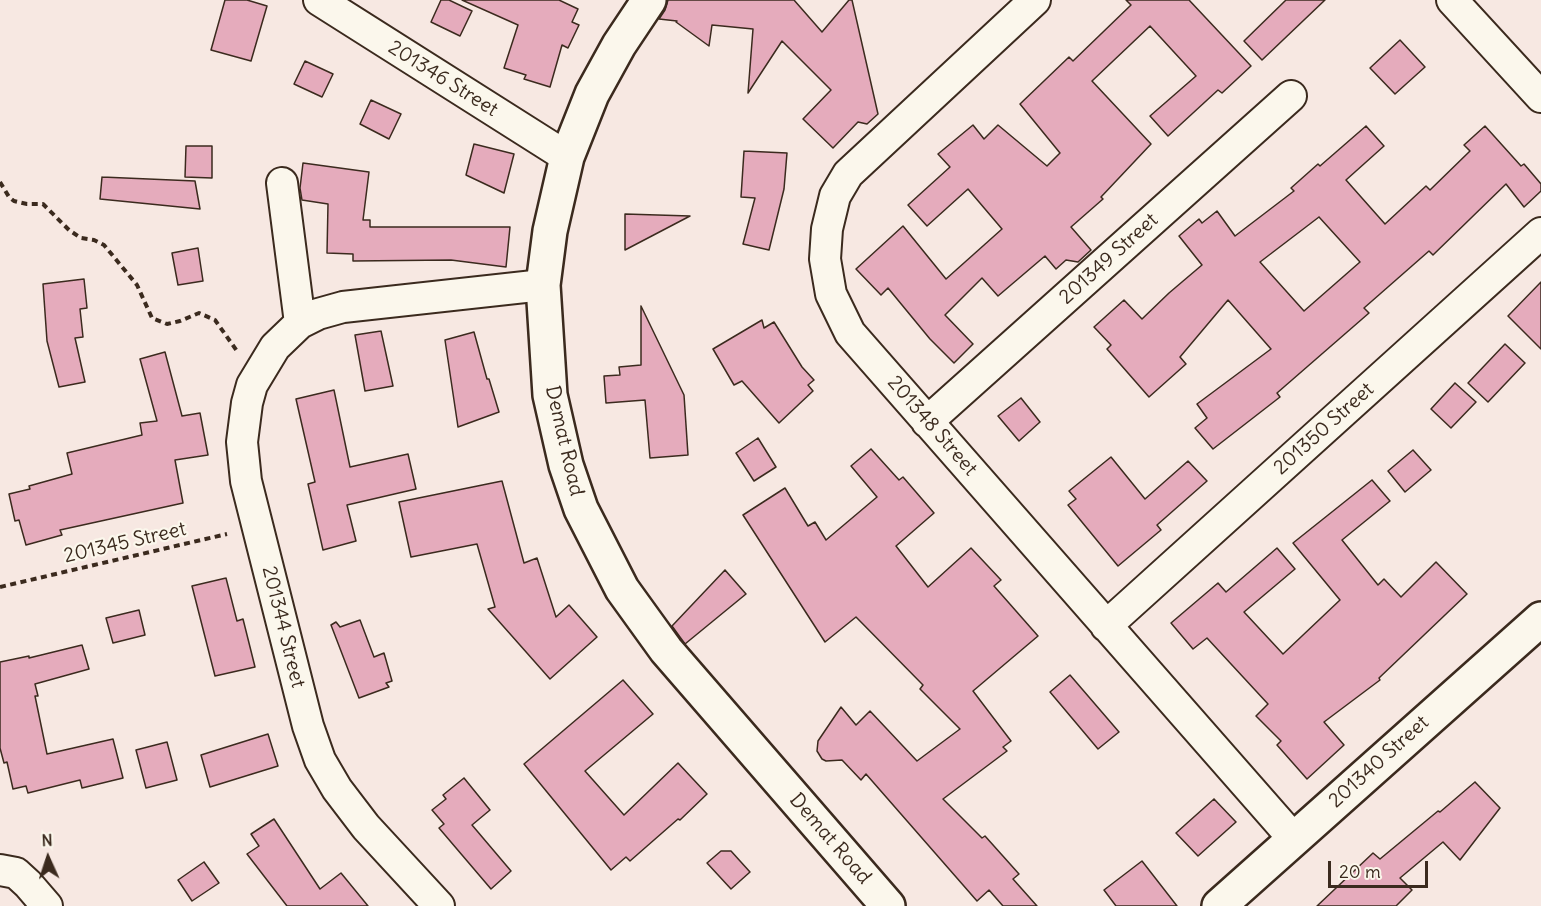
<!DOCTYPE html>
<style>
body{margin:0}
#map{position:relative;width:1541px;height:906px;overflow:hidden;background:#f7e8e2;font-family:Delius,sans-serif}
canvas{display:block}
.north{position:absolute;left:18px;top:828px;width:60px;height:60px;-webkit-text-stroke:4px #fbf7ec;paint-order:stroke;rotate:357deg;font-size:16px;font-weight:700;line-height:24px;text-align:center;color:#3b2a1e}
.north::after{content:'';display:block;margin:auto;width:21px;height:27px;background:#3b2a1e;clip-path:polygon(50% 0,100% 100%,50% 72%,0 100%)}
.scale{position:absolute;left:1328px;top:861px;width:100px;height:27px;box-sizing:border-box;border:3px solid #3b2a1e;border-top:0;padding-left:8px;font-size:18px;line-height:21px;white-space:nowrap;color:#3b2a1e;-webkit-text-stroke:4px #fbf7ec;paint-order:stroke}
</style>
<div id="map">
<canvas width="1541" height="906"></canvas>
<div class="north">N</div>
<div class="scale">20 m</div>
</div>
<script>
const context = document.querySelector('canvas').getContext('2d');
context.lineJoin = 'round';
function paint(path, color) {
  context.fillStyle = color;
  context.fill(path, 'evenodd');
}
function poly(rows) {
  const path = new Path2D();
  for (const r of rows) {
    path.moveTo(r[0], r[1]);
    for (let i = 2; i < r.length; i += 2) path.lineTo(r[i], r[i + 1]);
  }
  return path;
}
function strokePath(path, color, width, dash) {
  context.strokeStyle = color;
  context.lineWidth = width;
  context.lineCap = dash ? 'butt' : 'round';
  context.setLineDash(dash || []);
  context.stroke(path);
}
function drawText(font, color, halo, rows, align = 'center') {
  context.font = font + ' Delius,sans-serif';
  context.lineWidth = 4.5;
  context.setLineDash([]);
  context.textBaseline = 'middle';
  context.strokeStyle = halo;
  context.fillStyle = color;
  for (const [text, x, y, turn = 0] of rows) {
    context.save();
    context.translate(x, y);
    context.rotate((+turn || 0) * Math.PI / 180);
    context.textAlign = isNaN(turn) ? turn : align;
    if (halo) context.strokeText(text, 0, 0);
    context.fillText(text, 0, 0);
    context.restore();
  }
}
const building = poly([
 [225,0,247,0,267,6,251,61,211,50,225,0],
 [441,0,449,0,472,11,460,36,431,22,441,0],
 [462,0,559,0,578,9,572,22,579,25,568,48,562,45,550,87,524,79,526,75,504,68,518,25,462,0],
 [668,0,794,0,822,32,849,0,852,0,878,114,867,124,858,122,833,148,803,119,831,90,782,41,748,93,753,29,712,25,709,46,676,22,677,21,659,19,665,10,668,0],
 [1126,0,1189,0,1251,66,1222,93,1218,90,1168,136,1150,116,1196,76,1150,26,1092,81,1151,144,1101,197,1103,199,1071,227,1091,250,1078,262,1066,260,1056,269,1045,256,998,296,982,278,945,315,973,344,954,363,930,339,888,288,881,295,856,269,903,226,946,279,1002,229,968,189,927,226,908,205,950,167,938,154,973,125,984,139,998,125,1047,166,1060,153,1020,104,1069,57,1073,61,1131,5,1126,0],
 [1286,0,1325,0,1262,60,1244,41,1286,0],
 [1400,40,1425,67,1395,94,1370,68,1400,40],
 [305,61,333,74,322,97,294,84,305,61],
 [371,100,401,114,389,139,360,124,371,100],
 [1366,126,1384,146,1346,180,1385,224,1426,186,1430,190,1470,151,1464,145,1485,126,1521,166,1524,164,1541,184,1541,191,1524,207,1506,184,1433,255,1429,251,1364,308,1369,313,1277,393,1280,397,1213,449,1195,428,1207,418,1197,404,1271,349,1228,300,1180,357,1186,364,1149,397,1107,349,1111,345,1094,327,1124,300,1142,319,1169,293,1202,265,1179,236,1199,219,1202,223,1217,211,1235,236,1294,191,1291,188,1318,164,1320,166,1366,126],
 [1319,217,1360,262,1304,311,1260,262,1319,217],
 [474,144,514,154,504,193,466,175,474,144],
 [186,146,212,146,212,178,185,177,186,146],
 [744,151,787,153,784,189,769,250,743,244,755,198,741,197,744,151],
 [303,163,369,172,363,220,370,220,370,227,510,227,506,267,451,260,353,261,353,254,327,253,328,204,302,200,300,188,303,163],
 [102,177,195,181,200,209,100,199,102,177],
 [625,214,690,216,625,250,625,214],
 [198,248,203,281,178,285,172,253,198,248],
 [84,279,87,308,80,309,83,337,75,338,85,382,59,387,47,341,43,284,84,279],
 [1541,282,1541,349,1508,316,1541,282],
 [641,306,684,395,688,455,650,458,645,400,606,403,604,376,620,375,619,367,641,365,641,306],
 [762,320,764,328,774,322,802,367,814,380,808,385,813,391,779,423,742,381,734,385,713,349,762,320],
 [381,331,393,386,365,391,355,335,381,331],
 [474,332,487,379,489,379,499,412,458,427,445,340,474,332],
 [1505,344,1525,363,1488,402,1468,383,1505,344],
 [165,352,182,416,200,413,208,455,175,460,183,503,60,530,62,535,26,545,19,520,15,521,9,494,30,489,29,486,72,474,67,453,142,435,140,423,157,421,140,359,165,352],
 [1455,383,1476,402,1451,428,1431,409,1455,383],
 [334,390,350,467,408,454,416,489,347,505,356,541,323,550,308,484,315,482,296,399,334,390],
 [1021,398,1040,422,1019,441,998,416,1021,398],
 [758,438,776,467,754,481,736,453,758,438],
 [871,449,899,480,903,477,934,513,896,546,928,587,971,548,1001,580,994,586,1038,636,973,691,1011,741,1003,747,1007,751,943,799,982,838,985,836,1019,874,1013,879,1037,906,1003,906,989,890,977,901,866,774,861,780,842,760,826,761,822,759,817,751,818,741,841,707,856,725,870,711,917,761,960,729,920,689,923,685,856,617,825,642,743,515,785,488,808,526,815,522,826,540,877,497,851,466,871,449],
 [1413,450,1431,470,1405,492,1388,471,1413,450],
 [1111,457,1145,499,1188,461,1207,481,1157,525,1161,530,1118,566,1068,505,1076,499,1069,491,1111,457],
 [1372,480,1390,501,1342,540,1378,585,1384,579,1401,597,1436,562,1467,594,1379,678,1380,680,1324,722,1344,745,1307,779,1277,745,1281,741,1256,716,1268,704,1207,638,1193,649,1171,623,1218,583,1226,592,1277,548,1295,569,1244,612,1283,654,1340,600,1293,543,1372,480],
 [502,481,524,563,537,558,556,617,569,605,597,637,550,679,488,609,495,607,477,544,411,557,399,502,502,481],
 [725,570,746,594,685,644,672,626,725,570],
 [226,578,237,621,243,619,255,667,215,676,192,586,226,578],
 [139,610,145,635,113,643,106,618,139,610],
 [360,620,374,657,384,653,392,681,386,683,389,687,359,698,331,625,336,622,340,627,360,620],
 [82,645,89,669,35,684,38,696,35,696,47,754,113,739,123,778,82,788,80,780,28,793,26,786,13,789,7,762,4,763,0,748,0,662,29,656,29,658,82,645],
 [1070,675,1119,732,1098,749,1050,692,1070,675],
 [623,680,653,714,585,771,624,815,678,763,707,794,680,820,678,819,630,861,626,857,611,870,524,764,623,680],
 [268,734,278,766,210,787,201,755,268,734],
 [167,742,177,780,146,788,136,750,167,742],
 [464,778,490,810,472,825,511,871,491,889,439,828,444,824,432,810,446,799,443,795,464,778],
 [1475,782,1500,808,1460,860,1443,842,1400,878,1412,890,1396,906,1317,906,1373,853,1380,859,1438,811,1440,812,1475,782],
 [1214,799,1236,822,1198,856,1176,833,1214,799],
 [274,819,320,889,341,873,368,906,287,906,247,854,259,846,251,834,274,819],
 [721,851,731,851,750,872,731,889,707,863,721,851],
 [1142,861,1177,906,1116,906,1104,890,1142,861],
 [204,862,219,883,192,901,178,880,204,862]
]);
paint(building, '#e5abbc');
strokePath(building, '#3b2a1e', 1.5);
const street = poly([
 [319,0,567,157],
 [1035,0,848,174,835,196,827,229,825,259,831,294,850,333,1293,838],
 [1452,0,1541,97],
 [282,183,300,323],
 [927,422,1291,96],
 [1106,626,1541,233],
 [0,870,16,873,28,884,47,906],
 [439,906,366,827,337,789,320,760,308,726,246,481,242,442,247,403,252,385,275,347,300,323,318,314,343,307,543,285]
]);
const secondary = poly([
 [649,0,619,45,592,94,567,157,550,231,543,285,550,395,566,465,581,509,622,589,666,650,888,906],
 [1219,906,1541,619]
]);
strokePath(street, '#3b2a1e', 34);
strokePath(secondary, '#3b2a1e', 38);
strokePath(poly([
 [0,182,9,197,14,201,27,204,43,204,69,230,81,238,94,240,104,245,137,285,152,318,167,324,180,321,199,313,215,320,237,351],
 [0,587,227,534]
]), '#3b2a1e', 4, [6, 4.5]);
strokePath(street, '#fbf7ec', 30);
strokePath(secondary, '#fbf7ec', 33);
drawText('20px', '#3b2a1e', '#fbf7ec', [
 ["201346 Street",443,79,32],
 ["201349 Street",1109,259,-42],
 ["201348 Street",932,426,49],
 ["201350 Street",1324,429,-42],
 ["Demat Road",564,441,77],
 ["201345 Street",125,543,-13],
 ["201344 Street",283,627,76],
 ["201340 Street",1379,762,-42],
 ["Demat Road",830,839,49]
]);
</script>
